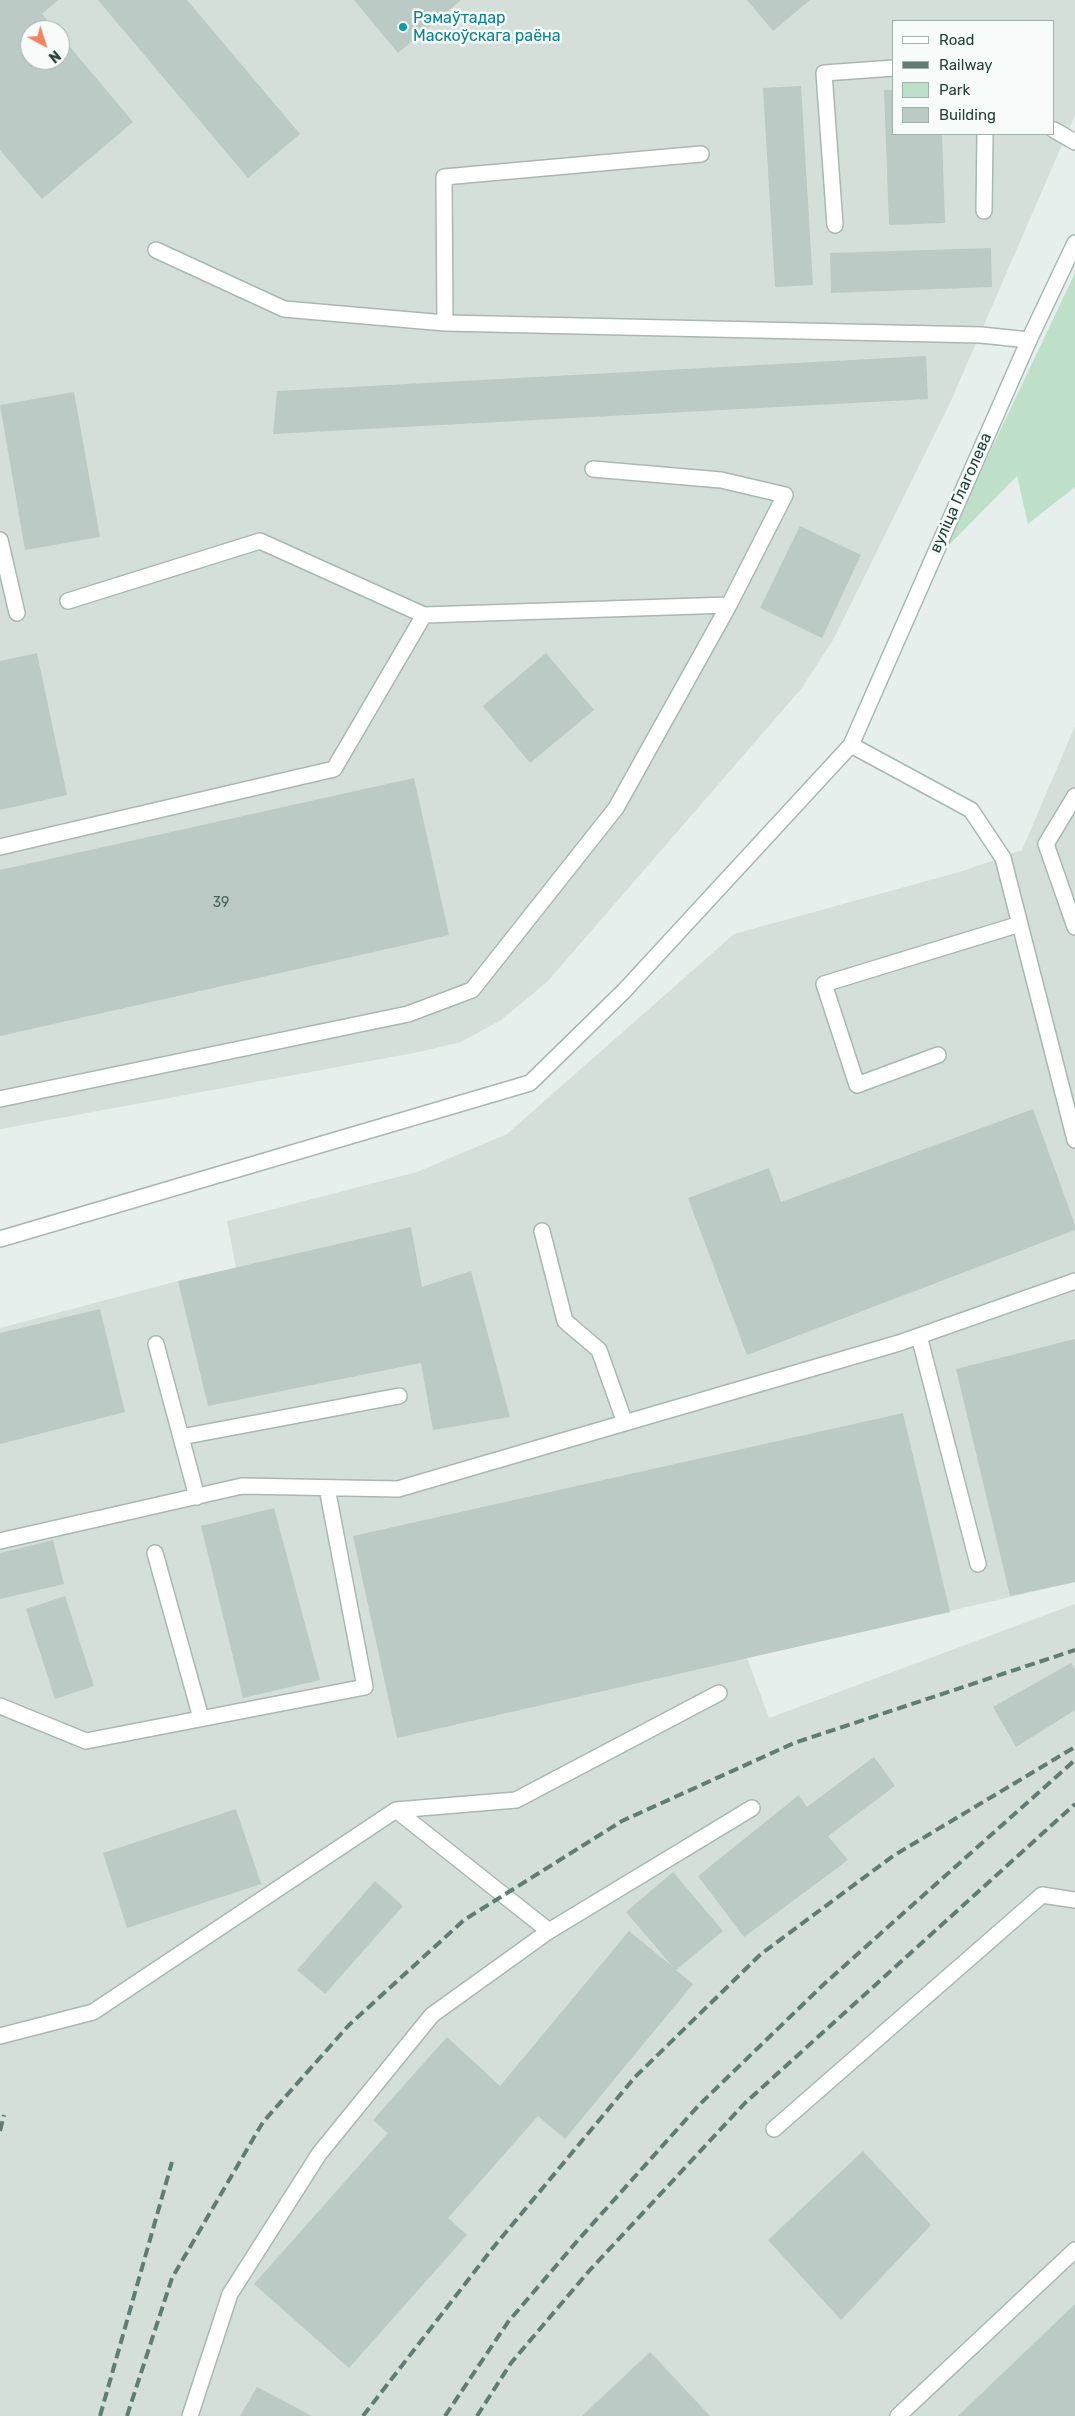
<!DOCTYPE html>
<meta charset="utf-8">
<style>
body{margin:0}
#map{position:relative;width:1075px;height:2416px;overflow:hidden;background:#e6efeb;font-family:Rubik,sans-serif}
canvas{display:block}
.legend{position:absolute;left:892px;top:20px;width:162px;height:115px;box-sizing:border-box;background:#f7fbf9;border:1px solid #a3b1ad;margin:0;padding:6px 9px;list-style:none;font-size:15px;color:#24423a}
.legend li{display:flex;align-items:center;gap:10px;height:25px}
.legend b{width:25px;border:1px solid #a3b1ad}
.north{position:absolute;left:20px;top:20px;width:50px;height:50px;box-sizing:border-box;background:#f7fbf9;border:1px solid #a3b1ad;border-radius:50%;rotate:140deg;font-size:14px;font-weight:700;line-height:20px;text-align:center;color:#24423a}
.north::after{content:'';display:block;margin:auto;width:18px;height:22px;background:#f4845f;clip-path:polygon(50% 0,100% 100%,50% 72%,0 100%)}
</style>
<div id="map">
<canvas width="1075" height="2416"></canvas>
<ul class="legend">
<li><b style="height:6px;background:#fff"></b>Road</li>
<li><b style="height:6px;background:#5f7d75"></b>Railway</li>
<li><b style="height:14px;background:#bfe0c8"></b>Park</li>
<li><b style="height:14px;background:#bbcac4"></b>Building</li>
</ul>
<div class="north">N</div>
</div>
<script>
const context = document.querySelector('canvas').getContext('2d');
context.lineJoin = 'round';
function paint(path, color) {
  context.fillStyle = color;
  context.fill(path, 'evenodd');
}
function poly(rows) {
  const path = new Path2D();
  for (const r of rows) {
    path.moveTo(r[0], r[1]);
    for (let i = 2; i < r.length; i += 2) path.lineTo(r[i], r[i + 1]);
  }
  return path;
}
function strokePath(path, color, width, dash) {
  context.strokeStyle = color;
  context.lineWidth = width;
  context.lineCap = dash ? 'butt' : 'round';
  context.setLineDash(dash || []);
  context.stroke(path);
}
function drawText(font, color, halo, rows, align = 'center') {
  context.font = font + ' Rubik,sans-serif';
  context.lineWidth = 5;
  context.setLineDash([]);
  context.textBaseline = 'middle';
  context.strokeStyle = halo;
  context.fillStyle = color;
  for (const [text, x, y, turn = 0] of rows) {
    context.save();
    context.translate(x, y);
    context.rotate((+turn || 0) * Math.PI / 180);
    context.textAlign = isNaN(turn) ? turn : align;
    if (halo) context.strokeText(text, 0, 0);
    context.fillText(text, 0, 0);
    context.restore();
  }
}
paint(poly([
 [0,0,1075,0,1075,115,950,403,833,640,801,689,547,982,501,1020,461,1042,419,1052,0,1129],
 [894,21,1054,21,1054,134,894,134],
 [30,30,60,30,60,60,30,60],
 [1075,726,1075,1582,747,1658,769,1718,1075,1604,1075,2416,0,2416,0,1328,178,1281,236,1268,227,1221,417,1172,507,1134,734,934,963,871,1022,850]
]), '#d4dfda');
paint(poly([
 [1075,273,1075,487,1028,524,1017,476,943,551]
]), '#bfe0c8');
paint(poly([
 [0,0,58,0,42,14,56,30,30,30,30,60,60,60,60,35,133,122,42,199,0,150],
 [98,0,187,0,300,134,248,178],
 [354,0,461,0,398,53],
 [747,0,810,0,773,31],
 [801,86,813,285,775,287,763,88],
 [884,90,894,90,894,134,942,134,945,223,889,225],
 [991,248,992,287,831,293,830,253],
 [926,356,928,399,273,434,277,391],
 [74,392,100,537,25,550,0,405],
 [800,526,861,555,822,638,760,608],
 [37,653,67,795,0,810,0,661],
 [546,653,594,710,530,763,483,706],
 [414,778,449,935,0,1036,0,870],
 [1033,1109,1075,1225,1075,1230,747,1355,688,1198,769,1168,781,1202],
 [411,1227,422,1287,471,1271,510,1417,433,1430,421,1363,208,1406,178,1281],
 [100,1309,125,1412,0,1444,0,1333],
 [1075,1339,1075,1582,1010,1596,956,1369],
 [903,1413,950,1612,397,1738,353,1536],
 [274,1508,320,1680,243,1698,201,1526],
 [53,1540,64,1584,0,1599,0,1553],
 [65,1596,94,1686,55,1699,26,1609],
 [1071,1663,1075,1669,1075,1710,1016,1747,993,1707],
 [874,1757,895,1786,828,1836,848,1860,744,1937,698,1876,799,1795,807,1807],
 [236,1809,261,1884,127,1928,103,1853],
 [673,1872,723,1931,676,1970,693,1984,565,2139,538,2116,448,2218,467,2235,349,2368,254,2284,388,2133,373,2120,447,2037,500,2086,629,1931,673,1967,626,1912],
 [375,1881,403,1906,325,1994,297,1970],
 [863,2151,931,2225,841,2320,768,2240],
 [1075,2304,1075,2416,958,2416],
 [650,2352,710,2416,582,2416],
 [257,2387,312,2416,240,2416]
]), '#bbcac4');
const service = poly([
 [1054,130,1075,142],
 [701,154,444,177,445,323,981,335,1029,340],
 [984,211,985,134],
 [835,225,824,73,894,68],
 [156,250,284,309,445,323],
 [0,540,17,613],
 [68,601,260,541,424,615,729,605,785,495,721,480,593,469],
 [1075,796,1046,844,1075,927],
 [0,847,334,769,424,615],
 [938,1055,857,1085,824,984,1020,924],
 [0,1099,408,1014,472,990,616,808,729,605],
 [542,1231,565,1321,599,1350,625,1423],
 [0,1239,530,1083,624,991,851,745,971,810,1003,858,1075,1140],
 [919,1336,978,1564],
 [156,1344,197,1497],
 [181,1437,399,1396],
 [0,1541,242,1486,398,1489,899,1343,1075,1281],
 [155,1553,201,1718],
 [0,1706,86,1741,365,1687,327,1488],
 [396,1810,549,1931,752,1808],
 [0,2036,93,2012,396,1810,516,1800,719,1693],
 [774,2129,1042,1895,1075,1900],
 [190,2416,230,2294,319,2154,432,2015,549,1931],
 [898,2416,1075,2250]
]);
const minor = poly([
 [851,745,1029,340,1075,243]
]);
strokePath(service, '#a8b8b2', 18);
strokePath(minor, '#a8b8b2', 18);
strokePath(service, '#fff', 15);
strokePath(minor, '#fff', 15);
strokePath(poly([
 [0,2131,4,2115],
 [100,2416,172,2162],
 [127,2416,172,2278,263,2122,349,2025,464,1920,622,1821,794,1743,1075,1650],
 [363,2416,492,2249,635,2077,761,1954,893,1856,1075,1747],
 [445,2416,508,2322,579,2239,699,2105,824,1984,1075,1760],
 [477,2416,511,2363,589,2271,745,2103,1075,1804]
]), '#5f7d75', 4, [10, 5]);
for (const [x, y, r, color] of [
 [403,27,5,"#0f9aa8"]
]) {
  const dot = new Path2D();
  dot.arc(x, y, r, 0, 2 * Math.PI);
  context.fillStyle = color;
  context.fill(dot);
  strokePath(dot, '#f7fbf9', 2);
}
drawText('14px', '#4a645c', null, [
 ["39",221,903]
]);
drawText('16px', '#0d838f', '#f7fbf9', [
 ["Рэмаўтадар",413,18],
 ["Маскоўскага раёна",413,36]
], 'left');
drawText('16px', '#24423a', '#f7fbf9', [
 ["вуліца Глаголева",961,493,-66]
]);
</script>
